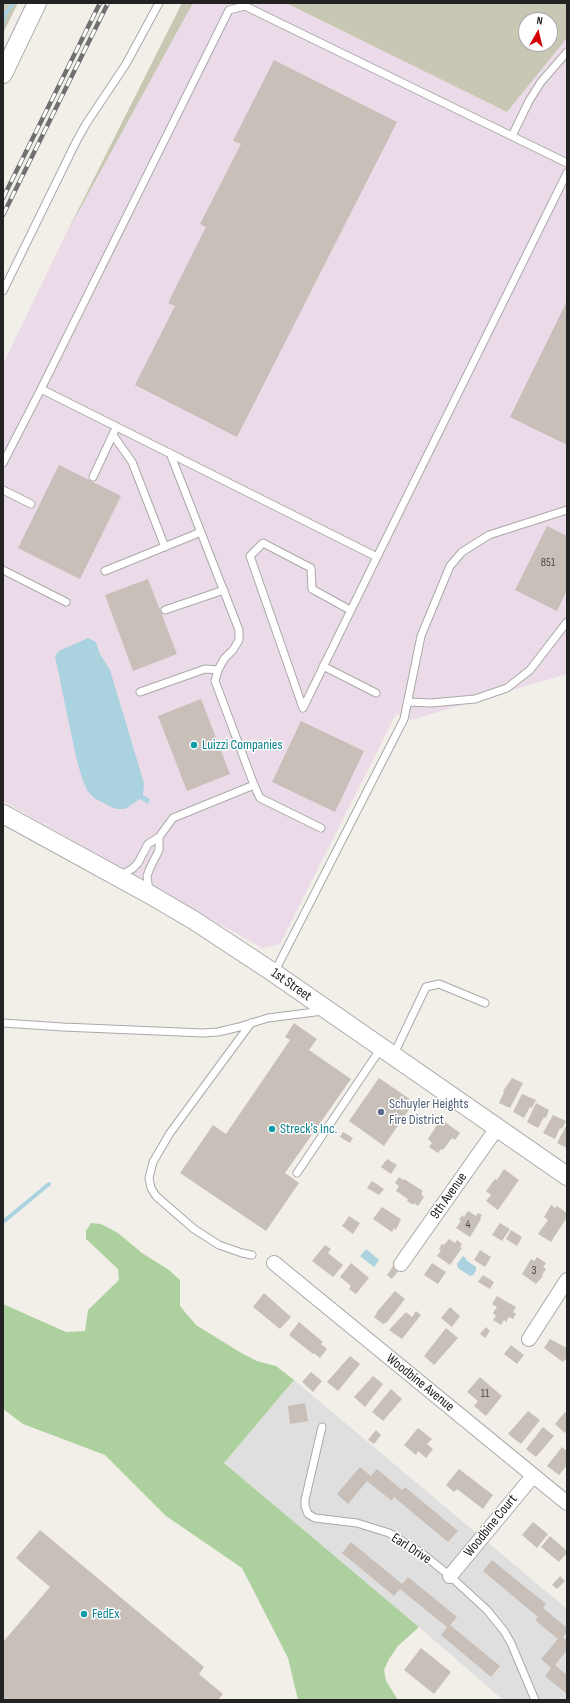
<!DOCTYPE html>
<style>
body{margin:0}
#map{position:relative;width:570px;height:1703px;overflow:hidden;background:#f2efe9;font-family:"Sofia Sans Condensed",sans-serif}
canvas{display:block}
.frame{position:absolute;inset:0;border:4px solid #222;pointer-events:none}
.north{position:absolute;left:518px;top:12px;width:40px;height:40px;box-sizing:border-box;background:#fff;border:1px solid #a7a7a7;border-radius:50%;rotate:8deg;font-size:11px;font-weight:700;line-height:16px;text-align:center;color:#222}
.north::after{content:'';display:block;margin:auto;width:14px;height:18px;background:#d40000;clip-path:polygon(50% 0,100% 100%,50% 72%,0 100%)}
</style>
<div id="map">
<canvas width="570" height="1703"></canvas>
<div class="frame"></div>
<div class="north">N</div>
</div>
<script>
const context = document.querySelector('canvas').getContext('2d');
context.lineJoin = 'round';
function paint(path, color) {
  context.fillStyle = color;
  context.fill(path, 'evenodd');
}
function poly(rows) {
  const path = new Path2D();
  for (const r of rows) {
    path.moveTo(r[0], r[1]);
    for (let i = 2; i < r.length; i += 2) path.lineTo(r[i], r[i + 1]);
  }
  return path;
}
function strokePath(path, color, width, dash) {
  context.strokeStyle = color;
  context.lineWidth = width;
  context.lineCap = dash ? 'butt' : 'round';
  context.setLineDash(dash || []);
  context.stroke(path);
}
function drawText(font, color, halo, rows, align = 'center') {
  context.font = font + ' "Sofia Sans Condensed",sans-serif';
  context.lineWidth = 3;
  context.setLineDash([]);
  context.textBaseline = 'middle';
  context.strokeStyle = halo;
  context.fillStyle = color;
  for (const [text, x, y, turn = 0] of rows) {
    context.save();
    context.translate(x, y);
    context.rotate((+turn || 0) * Math.PI / 180);
    context.textAlign = isNaN(turn) ? turn : align;
    if (halo) context.strokeText(text, 0, 0);
    context.fillText(text, 0, 0);
    context.restore();
  }
}
paint(poly([
 [294,1380,567,1609,567,1700,503,1700,419,1627,224,1463]
]), '#e0dfdf');
paint(poly([
 [193,3,286,3,507,112,567,38,567,674,411,720,396,714,280,944,262,948,3,801,3,364,64,238]
]), '#ebdbe8');
paint(poly([
 [3,3,18,3,3,33],
 [182,3,193,3,64,238],
 [286,3,567,3,567,38,507,112],
 [526,20,550,20,550,44,526,44]
]), '#c7c7b4');
paint(poly([
 [91,1223,101,1224,118,1233,142,1253,169,1270,180,1280,180,1306,196,1325,243,1354,257,1361,276,1366,294,1380,224,1463,419,1627,398,1646,389,1659,384,1670,386,1681,398,1700,298,1700,288,1658,242,1568,166,1516,105,1455,23,1424,3,1409,3,1304,66,1332,85,1331,88,1310,119,1280,118,1269,86,1239,86,1231]
]), '#add19e');
paint(poly([
 [88,638,96,642,100,654,110,670,144,783,143,795,150,799,148,804,140,799,125,809,116,809,109,806,94,798,87,790,82,778,76,757,55,656,59,651],
 [366,1249,379,1260,374,1267,360,1256],
 [463,1256,467,1259,466,1260,476,1267,476,1271,473,1275,470,1276,458,1268,457,1264]
]), '#aad3df');
strokePath(poly([
 [3,22,5,14,13,3],
 [3,1222,49,1184]
]), '#aad3df', 4);
paint(poly([
 [274,60,397,122,237,437,135,385,175,306,168,303,206,227,200,224,241,144,233,141],
 [567,301,567,445,510,417],
 [59,465,121,496,80,579,18,548],
 [547,526,567,536,567,590,557,611,515,590],
 [148,579,177,654,133,671,105,595],
 [201,699,230,774,187,791,158,716],
 [301,721,364,751,335,812,272,782],
 [294,1023,317,1039,309,1050,351,1079,285,1173,299,1183,266,1231,180,1173,213,1125,226,1134,290,1040,285,1037],
 [379,1078,414,1102,384,1146,349,1121],
 [512,1078,523,1083,510,1108,499,1103,504,1092,503,1091],
 [522,1094,536,1100,532,1108,530,1107,524,1118,513,1112],
 [536,1103,549,1110,546,1118,544,1117,538,1128,527,1122],
 [553,1115,566,1121,562,1129,560,1128,555,1139,543,1133],
 [441,1119,460,1133,455,1140,452,1138,443,1150,441,1149,438,1153,429,1147,432,1143,428,1139],
 [567,1124,567,1148,557,1143],
 [343,1132,353,1138,350,1143,340,1137],
 [387,1159,397,1165,391,1174,381,1167],
 [504,1169,519,1180,498,1210,486,1201,491,1195,486,1191,495,1179,497,1180],
 [399,1177,403,1180,404,1179,423,1191,421,1194,424,1197,418,1206,414,1203,413,1205,407,1201,408,1199,396,1191,399,1186,395,1183],
 [372,1181,384,1189,379,1195,367,1188],
 [551,1205,555,1208,557,1206,567,1213,567,1217,551,1242,538,1234,548,1220,544,1217],
 [382,1207,401,1219,396,1230,394,1228,392,1232,373,1219],
 [468,1211,476,1216,478,1213,482,1215,480,1218,481,1219,470,1237,456,1228,461,1221,459,1220,462,1215,464,1217],
 [349,1216,360,1223,353,1234,342,1226],
 [500,1223,510,1229,502,1241,492,1235],
 [511,1230,522,1237,517,1246,506,1239],
 [449,1239,455,1243,457,1240,462,1244,460,1247,462,1248,450,1265,437,1256,441,1250,439,1249,442,1244,444,1245],
 [325,1245,331,1249,328,1253,343,1265,333,1277,312,1261],
 [480,1250,491,1257,485,1267,474,1260],
 [537,1257,546,1263,543,1267,546,1269,542,1275,543,1276,536,1284,522,1274,531,1259,534,1261],
 [351,1263,369,1278,356,1294,349,1289,351,1286,340,1277],
 [432,1263,446,1272,438,1284,424,1275],
 [393,1266,399,1270,392,1279,387,1275],
 [483,1275,494,1282,490,1289,478,1282],
 [395,1291,405,1299,387,1322,383,1324,374,1317,377,1313,376,1313],
 [264,1293,291,1317,280,1329,253,1307],
 [497,1296,516,1307,513,1312,516,1314,513,1319,509,1317,506,1322,504,1320,501,1325,493,1320,496,1316,493,1313,497,1307,492,1304],
 [450,1307,460,1316,452,1327,441,1318],
 [416,1311,421,1315,402,1339,389,1330,406,1312,412,1317],
 [299,1322,323,1342,321,1344,327,1349,320,1358,314,1353,313,1354,289,1335],
 [486,1327,490,1331,485,1338,480,1334],
 [446,1328,458,1338,434,1365,424,1356],
 [550,1339,567,1348,567,1361,565,1359,563,1362,544,1348],
 [511,1345,524,1355,517,1364,504,1354],
 [350,1356,360,1364,338,1391,327,1382],
 [311,1372,322,1381,313,1392,302,1382],
 [373,1376,383,1384,365,1407,354,1397],
 [480,1377,502,1396,486,1416,474,1406,478,1401,467,1392],
 [391,1389,402,1399,383,1421,372,1412],
 [305,1403,308,1421,290,1424,288,1406],
 [528,1411,540,1420,521,1444,508,1434],
 [565,1412,567,1413,567,1431,565,1433,555,1424],
 [543,1427,554,1436,536,1457,526,1449],
 [418,1428,432,1439,427,1444,433,1449,426,1458,418,1451,416,1455,404,1445],
 [376,1430,381,1435,374,1444,368,1440],
 [562,1447,567,1451,567,1465,559,1475,547,1466],
 [360,1467,371,1476,377,1469,402,1490,405,1487,458,1531,448,1542,394,1497,392,1501,367,1481,348,1504,337,1494],
 [459,1469,493,1495,483,1509,457,1489,454,1492,446,1485],
 [533,1522,548,1534,537,1548,522,1535],
 [40,1530,204,1667,199,1674,223,1694,218,1700,3,1700,3,1642,50,1587,16,1558],
 [550,1536,567,1551,567,1553,559,1562,541,1547],
 [351,1542,402,1584,408,1577,457,1617,450,1625,500,1666,491,1677,441,1635,447,1627,400,1589,394,1596,342,1553],
 [492,1560,546,1604,543,1608,567,1628,567,1632,563,1637,567,1641,567,1650,555,1665,567,1675,567,1694,545,1676,551,1668,541,1659,558,1639,535,1620,538,1617,483,1571],
 [560,1576,565,1581,557,1589,552,1585],
 [421,1648,451,1672,434,1694,404,1670]
]), '#c7bfb8');
const service = poly([
 [512,136,529,101,541,82,567,52],
 [3,291,76,142,86,124,126,64,159,3],
 [41,389,229,10,245,6,567,163],
 [113,435,132,462,165,547],
 [170,453,239,630,239,640,233,650,224,659,218,670,215,681,254,785],
 [3,463,41,389,377,557,567,173],
 [93,477,114,432],
 [3,490,31,504],
 [3,570,66,602],
 [105,571,201,532],
 [165,610,224,590],
 [323,666,376,693],
 [140,692,205,669,218,670],
 [408,702,431,703,475,699,507,688,530,670,567,622],
 [303,708,250,556,263,543,311,568,312,589,350,610],
 [303,708,377,557],
 [119,876,132,869,138,863,148,844,159,837,173,818,254,785,260,798,321,828],
 [149,892,147,876,150,868,159,850,159,837],
 [274,973,404,719,421,636,450,566,462,552,489,535,567,510],
 [3,1023,63,1027,203,1033,218,1032,239,1027,268,1018,323,1011],
 [251,1023,170,1133,153,1162,149,1178,151,1188,156,1196,194,1229,219,1245,242,1253,252,1255],
 [393,1056,426,987,439,984,485,1003],
 [297,1173,381,1048],
 [322,1427,305,1500,305,1506,308,1514,315,1518,357,1523,389,1533,419,1551,450,1576,487,1610,504,1631,511,1643,535,1700]
]);
const minor = poly([
 [274,1263,567,1503],
 [401,1264,497,1128],
 [529,1339,567,1280],
 [450,1576,533,1476]
]);
const tertiary = poly([
 [3,74,37,3],
 [3,814,149,894,195,921,274,973,567,1176]
]);
strokePath(service, '#a9a9a9', 9);
strokePath(minor, '#a9a9a9', 16);
strokePath(tertiary, '#a9a9a9', 20);
strokePath(service, '#fff', 7);
strokePath(minor, '#fff', 14);
strokePath(tertiary, '#fff', 18);
const rail = poly([
 [3,198,100,3],
 [3,215,108,3]
]);
strokePath(rail, '#707070', 4.5);
strokePath(rail, '#fff', 3, [9]);
for (const [x, y, r, color] of [
 [194,745,4,"#0f9aa8"],
 [381,1112,4,"#5c6f8a"],
 [272,1129,4,"#0f9aa8"],
 [84,1614,4,"#0f9aa8"]
]) {
  const dot = new Path2D();
  dot.arc(x, y, r, 0, 2 * Math.PI);
  context.fillStyle = color;
  context.fill(dot);
  strokePath(dot, '#fff', 1.5);
}
drawText('12px', '#4b4948', null, [
 ["851",548,563],
 ["4",468,1225],
 ["3",534,1271],
 ["11",485,1394]
]);
drawText('14px', '#0d838f', '#fff', [
 ["Luizzi Companies",202,745],
 ["Streck's Inc.",280,1129],
 ["FedEx",92,1614]
], 'left');
drawText('14px', '#222', '#fff', [
 ["1st Street",291,985,35],
 ["9th Avenue",449,1196,-55],
 ["Woodbine Avenue",420,1383,39],
 ["Woodbine Court",491,1526,-51],
 ["Earl Drive",411,1549,33]
]);
drawText('14px', '#4e5e75', '#fff', [
 ["Schuyler Heights",389,1104],
 ["Fire District",389,1120]
], 'left');
</script>
